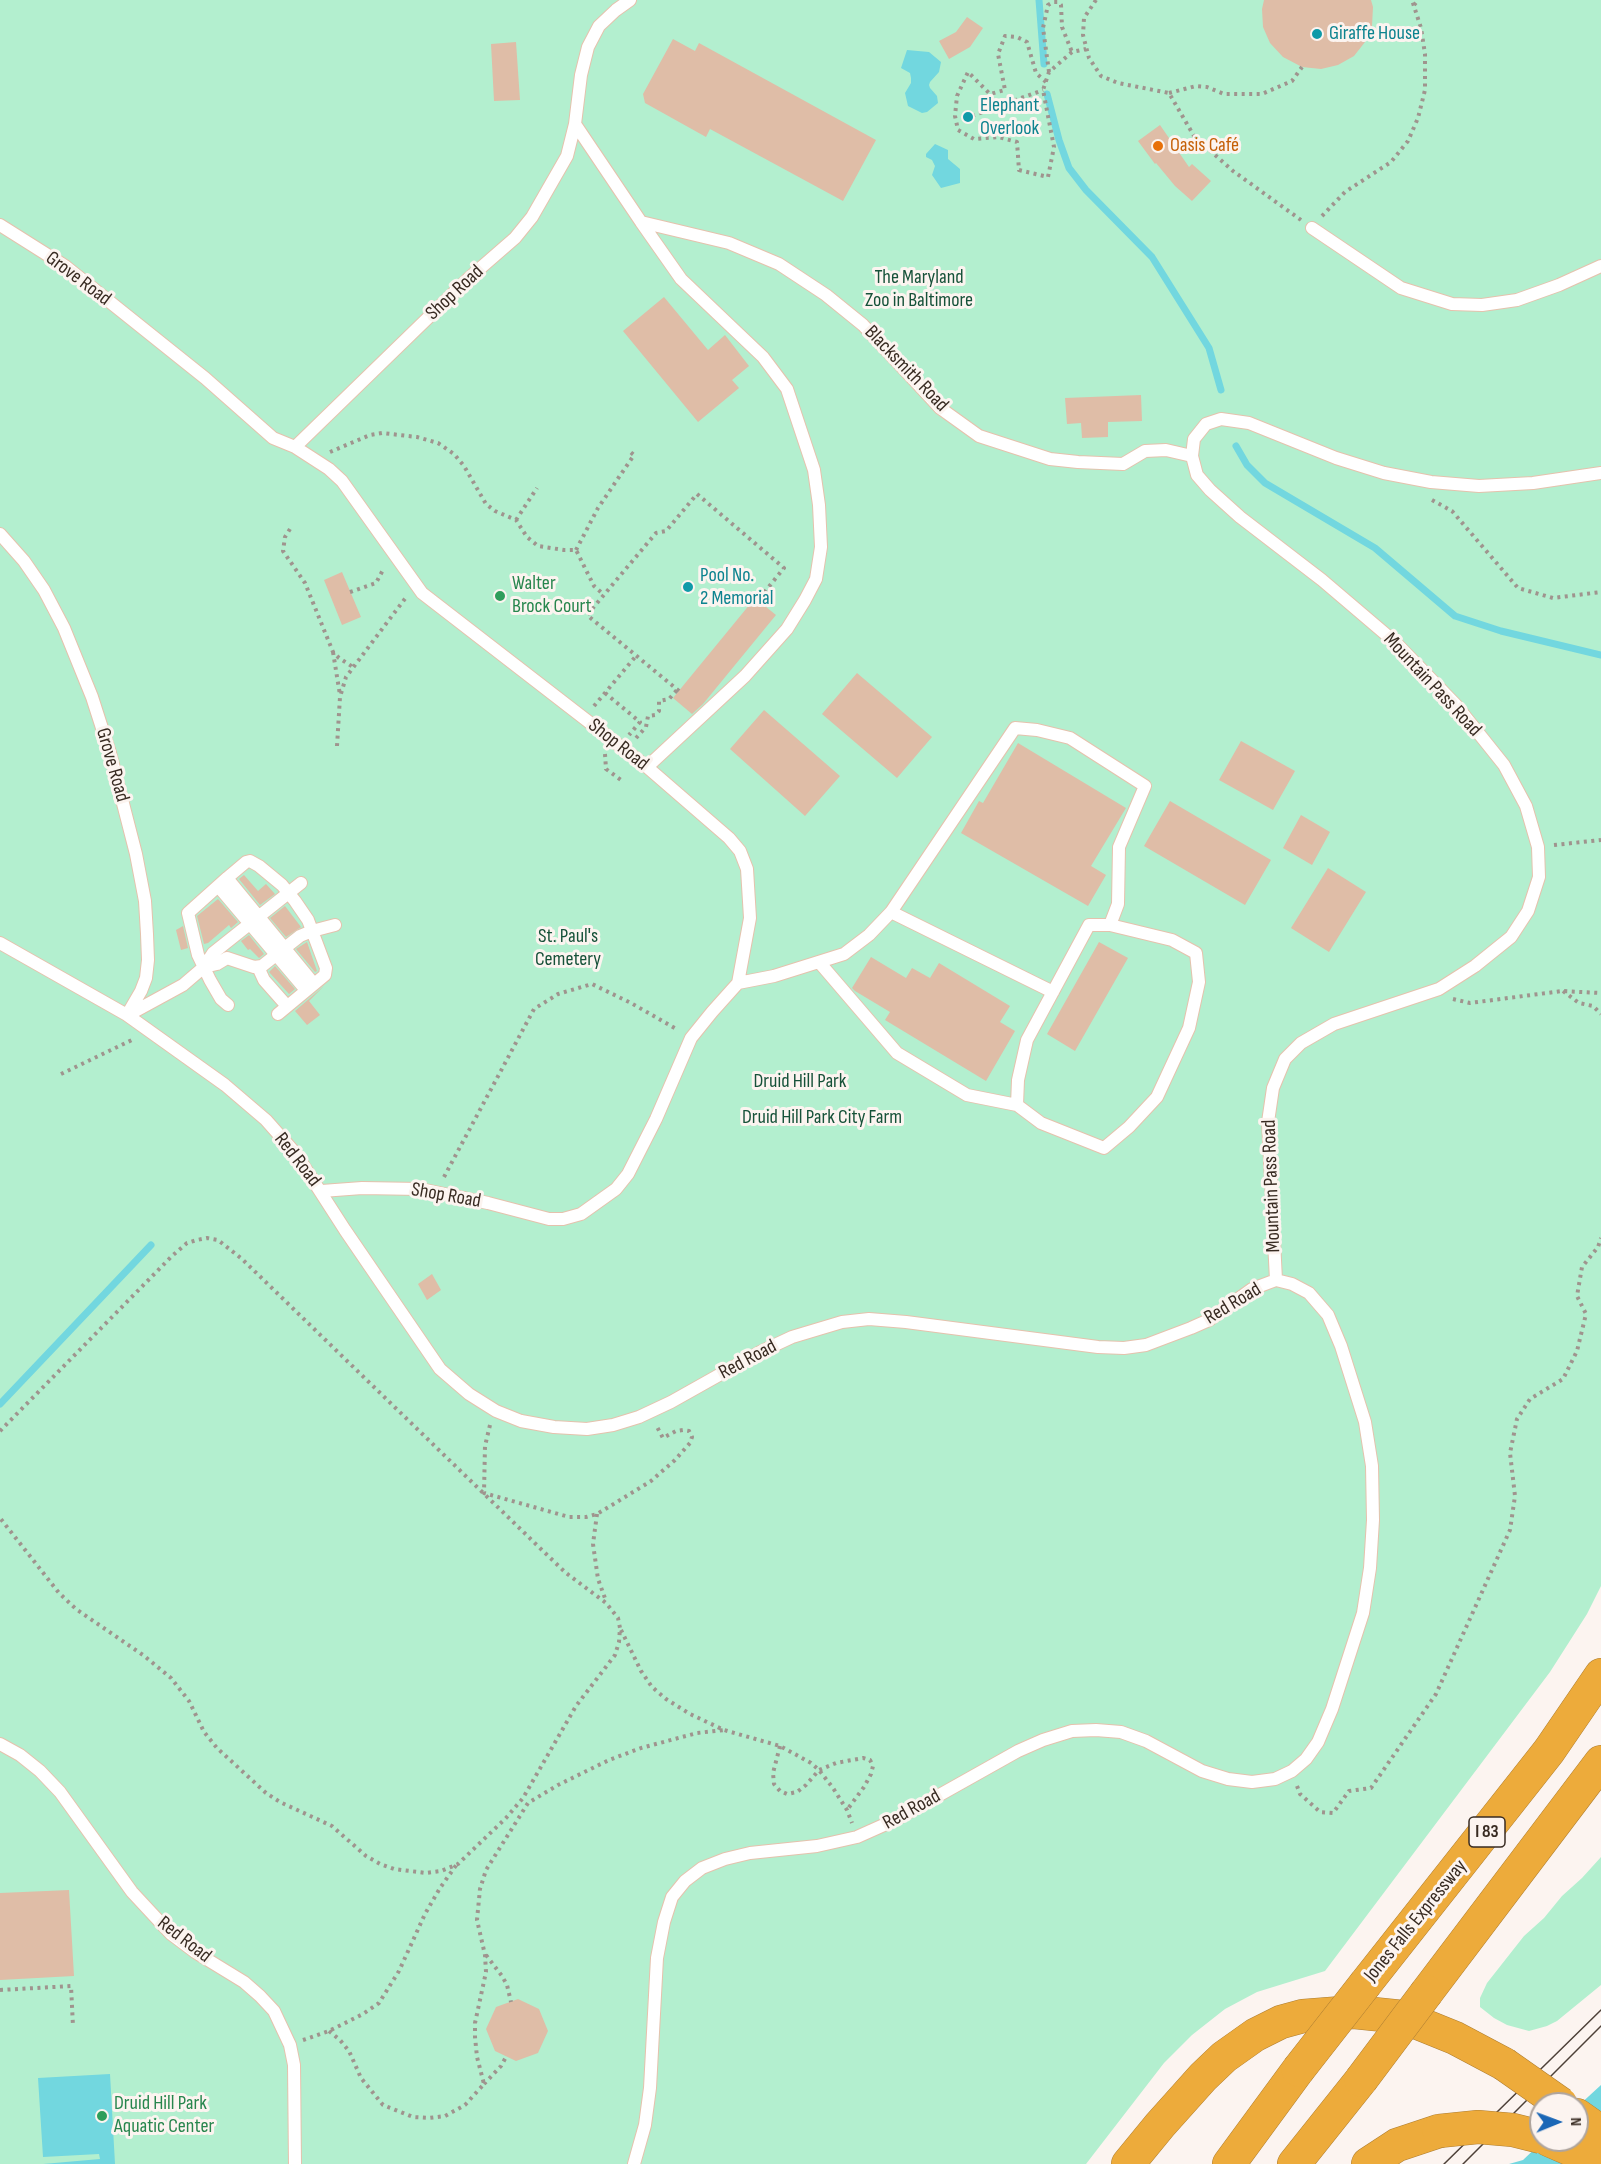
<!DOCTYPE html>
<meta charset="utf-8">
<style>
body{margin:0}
#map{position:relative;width:1601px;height:2164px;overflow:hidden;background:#fcf4f0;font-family:"Sofia Sans Condensed",sans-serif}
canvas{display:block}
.north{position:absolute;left:1529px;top:2092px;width:60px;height:60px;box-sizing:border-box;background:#fcf4f0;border:2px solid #aea49e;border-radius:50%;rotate:89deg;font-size:16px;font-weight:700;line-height:24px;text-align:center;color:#382b22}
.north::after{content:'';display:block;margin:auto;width:21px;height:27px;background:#1b67b6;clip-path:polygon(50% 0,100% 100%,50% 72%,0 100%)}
</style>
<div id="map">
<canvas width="1601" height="2164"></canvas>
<div class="north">N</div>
</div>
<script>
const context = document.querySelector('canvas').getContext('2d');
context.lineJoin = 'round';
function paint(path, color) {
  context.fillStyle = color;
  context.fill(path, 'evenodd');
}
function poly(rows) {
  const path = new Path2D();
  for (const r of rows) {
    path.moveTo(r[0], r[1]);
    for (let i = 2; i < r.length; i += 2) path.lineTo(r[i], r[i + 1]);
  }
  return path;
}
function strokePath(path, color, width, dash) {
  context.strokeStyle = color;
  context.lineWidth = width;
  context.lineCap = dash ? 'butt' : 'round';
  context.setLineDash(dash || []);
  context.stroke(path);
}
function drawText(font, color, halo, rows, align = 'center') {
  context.font = font + ' "Sofia Sans Condensed",sans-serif';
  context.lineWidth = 6;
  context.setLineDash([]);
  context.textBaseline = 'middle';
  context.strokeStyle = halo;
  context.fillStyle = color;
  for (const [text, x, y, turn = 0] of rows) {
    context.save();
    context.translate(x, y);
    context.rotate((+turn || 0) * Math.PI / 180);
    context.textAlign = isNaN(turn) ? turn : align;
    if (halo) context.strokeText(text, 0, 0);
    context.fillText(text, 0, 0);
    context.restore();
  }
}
paint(poly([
 [0,0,1601,0,1601,1586,1587,1614,1550,1672,1325,1971,1257,1992,1225,2009,1192,2035,1164,2063,1086,2164,0,2164],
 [1601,1857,1601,1985,1557,2021,1547,2026,1529,2031,1507,2025,1494,2018,1480,2007,1480,1998,1487,1983,1524,1936,1544,1918,1562,1896,1582,1878]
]), '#b3efcf');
paint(poly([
 [907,50,929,52,941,62,939,72,930,82,929,85,930,88,937,96,938,103,927,112,922,113,908,106,905,93,911,83,911,78,910,73,901,68],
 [935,144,948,150,948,159,960,169,960,183,941,188,932,175,935,166,932,160,926,157,926,154],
 [110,2074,115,2164,43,2164,100,2159,99,2154,43,2157,38,2078],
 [1601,2085,1601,2131,1562,2164,1509,2164,1523,2160,1544,2140,1577,2140,1577,2107]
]), '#72d7df');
strokePath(poly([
 [1039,0,1044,64],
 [1047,94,1059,140,1069,168,1086,190,1152,257,1209,348,1221,390],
 [1236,446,1247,465,1265,483,1375,548,1455,616,1501,631,1601,655],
 [0,1404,151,1245]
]), '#72d7df', 7);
paint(poly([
 [1264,0,1371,0,1373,7,1372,26,1365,42,1354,56,1338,65,1321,69,1302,67,1283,57,1270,43,1263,27,1262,9],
 [967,17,983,28,970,47,949,59,939,41,956,32],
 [673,39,695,51,699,43,876,140,843,201,710,129,706,137,645,103,643,94],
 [516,42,520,100,494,101,491,44],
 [1160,125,1189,167,1192,164,1211,181,1192,201,1175,186,1156,163,1155,164,1138,141],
 [664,297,708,350,725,335,749,366,732,380,739,388,698,422,623,331],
 [1141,395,1142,421,1108,422,1108,437,1082,438,1081,423,1067,424,1065,398],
 [342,572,361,617,342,625,324,580],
 [755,598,776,615,703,704,692,714,673,698],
 [857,673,932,737,897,778,822,714],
 [764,710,840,776,805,816,730,749],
 [1241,741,1295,771,1273,810,1219,780],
 [1018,743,1126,808,1091,866,1106,875,1088,906,961,833,979,801,983,803],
 [1170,801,1271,860,1245,905,1144,846],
 [1301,815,1330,832,1312,865,1283,848],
 [1328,868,1366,892,1329,952,1291,928],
 [244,875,258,891,266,884,275,894,260,905,239,879],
 [218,899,238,922,231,928,229,925,208,943,204,944,197,916],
 [285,906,301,927,286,937,270,918],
 [183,926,188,948,181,950,176,930],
 [249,935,264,954,259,958,250,949,248,950,241,941],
 [307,942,317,971,315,972,296,949],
 [1099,942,1128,958,1075,1051,1047,1034],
 [871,957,906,978,912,968,930,978,939,963,1010,1006,1000,1022,1015,1031,986,1081,885,1020,890,1012,855,991,852,988],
 [275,966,295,989,289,994,269,972],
 [324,986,309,1001,320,1015,307,1025,295,1011],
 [432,1274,441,1290,427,1300,418,1284],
 [69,1890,74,1976,0,1980,0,1893],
 [518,1999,539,2009,548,2031,538,2053,516,2061,495,2051,486,2029,496,2007]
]), '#dfbda7');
const lane = poly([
 [575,124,641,222,729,243,779,264,826,295,863,325,940,408,979,436,1050,459,1078,462,1123,464,1145,451,1166,450,1192,456],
 [641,222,681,279,763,357,787,389,814,470,819,505,821,547,816,579,805,600,787,629,745,676,647,767],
 [0,225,65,266,205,378,273,438,295,447],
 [1312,228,1401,288,1452,304,1482,305,1517,300,1559,285,1601,266],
 [0,534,24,561,44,590,64,628,92,697,110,753,136,854,145,901,147,934,148,960,146,978,141,991,127,1015],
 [227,878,314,984],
 [218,886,306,990],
 [891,912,1053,992],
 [0,943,127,1015,225,1085,266,1120,296,1154,345,1230,440,1369,469,1394,496,1411,521,1421,554,1427,587,1429,613,1425,639,1417,671,1402,760,1352,792,1337,842,1322,869,1319,906,1322,1098,1347,1124,1348,1146,1345,1191,1328,1209,1320,1252,1289,1276,1280,1292,1284,1309,1293,1328,1315,1341,1346,1365,1422,1372,1466,1373,1520,1370,1568,1363,1613,1332,1709,1318,1742,1306,1759,1292,1771,1275,1779,1252,1782,1228,1779,1202,1771,1146,1741,1121,1732,1096,1730,1072,1731,1043,1740,1018,1751,895,1820,857,1837,817,1846,750,1853,725,1859,702,1868,685,1881,672,1897,664,1922,657,1958,650,2088,645,2125,634,2164],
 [819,962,897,1053,967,1095,1017,1105],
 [204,967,217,964,227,958,254,967,262,966,300,936,312,931,335,925],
 [258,967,264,980,287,1006],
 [738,983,774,976,844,954,869,935,891,912,1015,728,1037,730,1070,738,1145,786,1119,847,1118,904,1110,925,1089,925,1027,1040,1018,1080,1017,1105,1041,1123,1104,1148,1129,1127,1157,1097,1189,1028,1199,982,1196,953,1172,940,1110,925],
 [228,1005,221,999,210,980,198,955,188,913,227,878,246,862,250,861,259,866,282,885,295,901,308,920,326,968,325,975,278,1014],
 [128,1015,183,985,204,967,213,953,301,883],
 [322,1191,362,1188,420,1189,488,1203,549,1219,563,1219,581,1214,616,1189,628,1174,656,1119,691,1038,712,1012,738,983,750,918,747,869,740,851,729,838,647,767,422,593,342,481,329,469,295,447,469,278,515,238,532,217,567,156,575,124,581,75,588,47,599,26,616,10,630,0],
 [1276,1280,1268,1122,1273,1088,1285,1059,1301,1043,1334,1024,1439,989,1475,966,1511,937,1528,911,1539,877,1538,847,1526,806,1504,765,1456,705,1396,643,1322,580,1240,517,1210,490,1197,475,1192,456,1194,439,1206,424,1221,419,1249,423,1336,458,1384,473,1431,482,1479,486,1533,483,1601,473],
 [0,1744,20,1755,40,1771,60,1792,132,1892,171,1934,195,1952,244,1982,260,1996,274,2011,290,2045,294,2065,295,2164]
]);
const highway = poly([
 [1366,1983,1549,1751,1601,1675],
 [1427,1992,1601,1762],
 [1577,2115,1601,2132],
 [1549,2140,1579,2153,1596,2164],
 [1128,2164,1160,2125,1203,2077,1224,2057,1255,2035,1281,2022,1303,2016,1354,2012,1403,2017,1455,2038,1504,2064],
 [1229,2164,1298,2070],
 [1294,2164,1361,2080],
 [1368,2164,1397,2145,1439,2131]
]);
strokePath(lane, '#e5c2ad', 14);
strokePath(highway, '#ae7e32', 34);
strokePath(poly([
 [1096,0,1084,18,1083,35,1089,58,1101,76,1118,83,1169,93,1194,136,1233,171,1301,220],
 [1414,5,1418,0],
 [1049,72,1043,28,1048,5,1053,2,1058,2,1061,5,1062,27,1072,52],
 [1046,82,1036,73,1027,42,1017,37,1005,36,998,54,1005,90,990,94,968,72,957,96,955,116,958,130,974,139,998,137,1017,142,1019,170,1048,177,1054,147,1043,90,1049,72,1072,52,1086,49],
 [1169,93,1196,86,1207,87,1224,94,1262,94,1292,81,1302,67],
 [972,116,1043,90],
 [1322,216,1345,192,1391,162,1408,141,1418,118,1425,90,1425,54,1421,28,1412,0],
 [330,452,370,435,382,433,417,437,438,443,454,454,464,466,486,504,495,511,516,520,527,537,538,546,564,550,576,550,594,586,604,595],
 [1432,500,1452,511,1518,588,1553,598,1601,592],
 [516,520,537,488],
 [290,529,285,537,283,551,305,583,333,652,339,658,353,667],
 [576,550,598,508,634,455,628,450],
 [350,592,376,583,384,568],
 [333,652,340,695],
 [679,691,587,615,656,533,666,531,697,494,784,568,758,600],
 [605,693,640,722,629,735],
 [594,706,636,656],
 [636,738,646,727,648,716,655,715,659,711,659,701,669,699,677,690],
 [337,746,340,697,346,677,407,596],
 [605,754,606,769,621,780],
 [1554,845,1601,840],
 [1563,991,1579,1003,1593,1006,1601,1014],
 [1453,999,1470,1003,1562,991,1601,993],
 [61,1074,134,1039],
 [444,1177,534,1009,558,994,592,984,631,1003,678,1030],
 [490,1425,485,1446,484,1493,569,1517,586,1517,597,1514,612,1505,651,1481,675,1460,690,1443,692,1437,689,1431,683,1430,676,1431,663,1438,656,1425],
 [0,1431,172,1256,187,1243,197,1240,207,1238,218,1240,242,1259,543,1551,566,1573,606,1603,618,1618,620,1628,619,1642,615,1655,576,1706,523,1798,506,1818,458,1864,441,1871,426,1873,394,1869,380,1864,366,1856,332,1826,280,1802,266,1793,217,1748,204,1732,189,1701,171,1678,143,1655,76,1609,59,1593,0,1518],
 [597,1514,593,1544,598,1579,606,1601],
 [621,1630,641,1671,652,1687,666,1699,690,1714,724,1730,780,1746,811,1763,819,1770,833,1788,847,1810,852,1823],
 [780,1746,773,1773,774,1784,780,1791,787,1794,797,1792,806,1785,819,1770,836,1763,863,1758,870,1760,873,1766,871,1774,864,1787,847,1810],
 [1297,1786,1300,1794,1320,1812,1333,1813,1349,1791,1371,1788,1436,1694,1510,1530,1515,1496,1510,1453,1517,1419,1530,1399,1563,1379,1577,1351,1586,1314,1577,1296,1582,1267,1598,1247,1601,1238],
 [486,1955,502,1976,507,1985,511,2002],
 [0,1990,71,1986,73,2026],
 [329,2031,340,2040,349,2051,361,2078,383,2105,413,2117,429,2118,445,2116,465,2105,484,2084,477,2057,475,2037,475,2023,486,1972,485,1955,477,1920,480,1889,486,1870,528,1803,558,1785,609,1760,641,1748,697,1733,724,1730],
 [303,2040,329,2031,363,2014,379,2003,399,1971,425,1914,440,1888,457,1864],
 [484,2084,501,2066,506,2057]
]), '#9f948e', 4, [3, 4.5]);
strokePath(lane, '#fff', 12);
strokePath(highway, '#edab3b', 33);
strokePath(poly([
 [1444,2164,1601,2010],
 [1463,2164,1601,2026]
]), '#4d4038', 1.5);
const highwayBridge = poly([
 [1504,2064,1561,2104],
 [1298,2070,1366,1983],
 [1361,2080,1427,1992],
 [1439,2131,1478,2127,1513,2130,1541,2137]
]);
strokePath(highwayBridge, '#ae7e32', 34, []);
strokePath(highwayBridge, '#edab3b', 33);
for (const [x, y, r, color] of [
 [1317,34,6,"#0f9aa8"],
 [968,117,6,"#0f9aa8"],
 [1158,146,6,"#e8710a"],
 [688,587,6,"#0f9aa8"],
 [500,596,6,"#2e9e5b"],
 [102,2116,6,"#2e9e5b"]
]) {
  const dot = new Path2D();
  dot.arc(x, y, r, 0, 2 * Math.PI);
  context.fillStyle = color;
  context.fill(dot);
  strokePath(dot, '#fcf4f0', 2);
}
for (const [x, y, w] of [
 [1487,1832,36]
]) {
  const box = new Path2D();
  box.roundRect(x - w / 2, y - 15, w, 30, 4.5);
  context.fillStyle = '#fcf4f0';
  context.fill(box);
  strokePath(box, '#382b22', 1.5);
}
drawText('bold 18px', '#382b22', null, [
 ["I 83",1487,1832]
]);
drawText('20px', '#0d838f', '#fcf4f0', [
 ["Giraffe House",1329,34],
 ["Elephant",980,106],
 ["Overlook",980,129],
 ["Pool No.",700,576],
 ["2 Memorial",700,599]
], 'left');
drawText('20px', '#c56008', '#fcf4f0', [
 ["Oasis Café",1170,146]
], 'left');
drawText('20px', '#165239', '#fcf4f0', [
 ["The Maryland",919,278],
 ["Zoo in Baltimore",919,301],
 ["St. Paul's",568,937],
 ["Cemetery",568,960],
 ["Druid Hill Park",800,1082],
 ["Druid Hill Park City Farm",822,1118]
]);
drawText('20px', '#382b22', '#fcf4f0', [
 ["Grove Road",78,279,37],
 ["Shop Road",455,293,-43],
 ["Blacksmith Road",906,369,46],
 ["Mountain Pass Road",1432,685,47],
 ["Shop Road",618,745,38],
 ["Grove Road",112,765,74],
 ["Red Road",297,1160,52],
 ["Mountain Pass Road",1272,1186,-92],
 ["Shop Road",446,1196,10],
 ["Red Road",1233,1304,-31],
 ["Red Road",748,1360,-28],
 ["Red Road",912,1810,-29],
 ["Jones Falls Expressway",1416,1921,-51],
 ["Red Road",184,1940,38]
]);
drawText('20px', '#27864d', '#fcf4f0', [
 ["Walter",512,584],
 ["Brock Court",512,607],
 ["Druid Hill Park",114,2104],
 ["Aquatic Center",114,2127]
], 'left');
</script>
